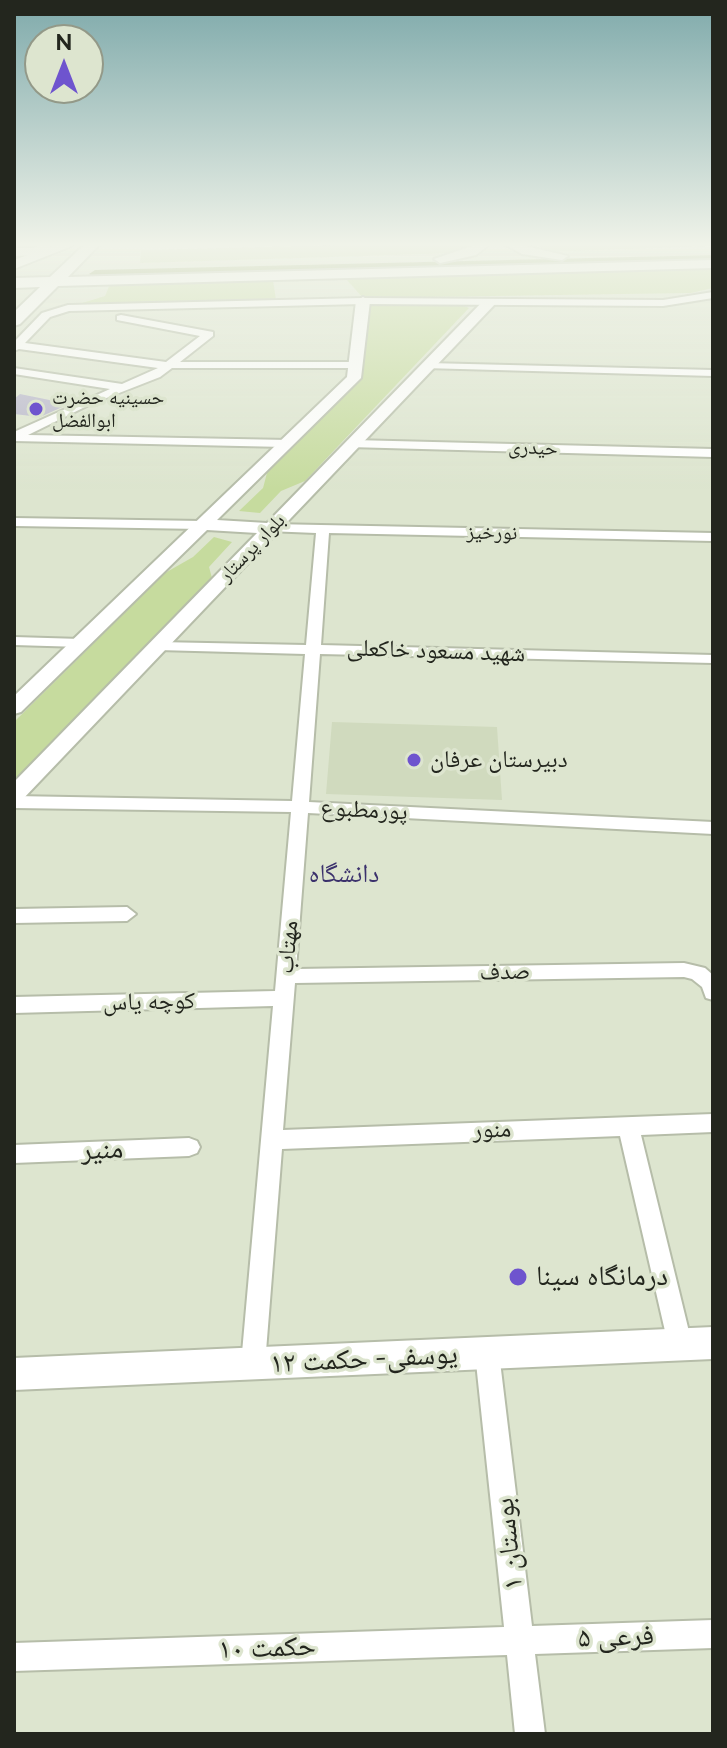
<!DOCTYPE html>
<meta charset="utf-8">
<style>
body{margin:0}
#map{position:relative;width:727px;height:1748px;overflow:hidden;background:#dde5cf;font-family:Raleway,sans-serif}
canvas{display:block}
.frame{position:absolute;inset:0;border:16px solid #23261e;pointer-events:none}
.north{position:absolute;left:24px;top:24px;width:80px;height:80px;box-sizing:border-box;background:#dde5cf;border:2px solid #939988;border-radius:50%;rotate:0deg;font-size:22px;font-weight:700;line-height:32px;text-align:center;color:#23261e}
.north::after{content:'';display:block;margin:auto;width:28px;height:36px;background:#6e54ce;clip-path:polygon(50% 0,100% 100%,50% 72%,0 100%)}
</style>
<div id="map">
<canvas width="727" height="1748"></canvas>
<div class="frame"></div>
<div class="north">N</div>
</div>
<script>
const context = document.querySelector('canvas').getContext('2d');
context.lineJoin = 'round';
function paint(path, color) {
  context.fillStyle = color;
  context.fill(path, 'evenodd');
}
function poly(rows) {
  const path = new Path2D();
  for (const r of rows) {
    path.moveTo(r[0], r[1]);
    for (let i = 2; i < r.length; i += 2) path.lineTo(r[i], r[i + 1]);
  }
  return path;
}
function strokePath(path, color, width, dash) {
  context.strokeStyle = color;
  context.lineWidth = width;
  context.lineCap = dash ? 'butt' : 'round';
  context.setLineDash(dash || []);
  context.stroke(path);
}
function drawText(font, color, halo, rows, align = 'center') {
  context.font = font + ' Raleway,"Noto Naskh Arabic",sans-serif';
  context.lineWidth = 7;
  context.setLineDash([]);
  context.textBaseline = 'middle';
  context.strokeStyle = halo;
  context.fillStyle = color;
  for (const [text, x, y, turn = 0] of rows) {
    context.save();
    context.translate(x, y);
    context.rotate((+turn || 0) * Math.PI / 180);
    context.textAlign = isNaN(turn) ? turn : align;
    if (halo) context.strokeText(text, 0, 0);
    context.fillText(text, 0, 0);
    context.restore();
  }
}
paint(poly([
 [332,722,497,727,502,800,326,794]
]), '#d0dabe');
paint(poly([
 [341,245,482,245,459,253,140,263,141,250],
 [541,245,713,245,713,246,546,252,540,249],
 [713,268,713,288,691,293,363,298,346,279],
 [273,280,276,300,82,303,105,296,110,284],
 [377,304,460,304,469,308,305,481,281,491,260,513,239,511,263,488,267,473,361,379,367,307],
 [214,537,232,542,209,567,212,578,14,782,14,722,165,573,193,557]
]), '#c6db9e');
paint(poly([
 [713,255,713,261,95,278,89,274,95,270,713,255]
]), '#829a50');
paint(poly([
 [20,394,69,404,40,417,14,414,14,399]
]), '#b7b5ca');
const street = poly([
 [713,292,713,298,663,306,363,304,69,311,50,317,25,343,166,362,200,336,117,320,117,316,121,315,213,332,213,336,180,362,356,362,361,365,356,368,172,368,160,377,91,404,28,435,289,440,289,446,285,447,14,441,14,432,110,389,14,374,14,368,122,384,158,368,19,349,14,351,14,342,42,313,68,305,363,298,663,300,713,292],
 [428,363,713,370,713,376,424,368,424,364,428,363],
 [353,440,713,449,713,457,349,447,347,444,353,440],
 [14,518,202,521,209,525,202,529,14,526,14,518],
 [272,524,713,533,713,541,329,533,321,645,713,655,713,663,320,654,309,802,713,822,713,834,308,813,296,969,684,963,705,968,713,975,713,1000,706,998,702,987,692,979,684,977,295,983,283,1130,713,1114,713,1132,641,1135,692,1344,689,1352,680,1356,671,1352,668,1344,620,1136,282,1149,265,1364,262,1372,253,1376,244,1372,241,1364,273,1006,14,1013,14,997,275,991,291,812,14,808,14,796,292,801,305,654,158,650,151,646,158,642,306,645,316,533,267,531,267,525,272,524],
 [14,637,81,639,88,643,81,647,14,645,14,637],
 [127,907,136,914,127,921,14,923,14,909,127,907],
 [189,1138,197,1141,200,1147,197,1153,189,1156,14,1163,14,1145,189,1138],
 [487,1341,496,1345,499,1353,532,1626,713,1620,713,1648,535,1654,545,1734,515,1734,507,1655,14,1671,14,1643,504,1627,475,1353,478,1345,487,1341]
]);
const secondary = poly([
 [39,245,52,245,41,255,14,256,14,248,34,248,39,245],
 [475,245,489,245,476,255,440,263,434,259,475,245],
 [506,245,521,245,568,256,562,260,522,254,506,245],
 [363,297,370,301,361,378,217,520,267,523,485,299,497,302,22,800,14,802,14,782,257,533,207,530,21,712,14,714,14,696,347,377,356,301,363,297],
 [713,1327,713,1359,14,1390,14,1358,713,1327]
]);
const primary = poly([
 [55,245,72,246,14,269,14,260,55,245],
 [84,245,99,245,68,277,713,260,713,268,58,286,20,324,14,326,14,312,40,287,14,288,14,278,50,277,84,245]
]);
strokePath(street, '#b6bda9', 4);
strokePath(secondary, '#b6bda9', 4);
strokePath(primary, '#b6bda9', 4);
paint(street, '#fff');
paint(secondary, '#fff');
paint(primary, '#fff');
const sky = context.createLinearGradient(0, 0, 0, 489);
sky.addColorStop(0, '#7faaab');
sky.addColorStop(0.5, '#f0f3e9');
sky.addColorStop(1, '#f0f3e900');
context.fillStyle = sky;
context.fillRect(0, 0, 727, 489);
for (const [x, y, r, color] of [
 [36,409,8,"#6e54ce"],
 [414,760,8,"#6e54ce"],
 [518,1277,10,"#6e54ce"]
]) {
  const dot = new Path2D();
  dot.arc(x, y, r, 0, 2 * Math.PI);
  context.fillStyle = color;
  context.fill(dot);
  strokePath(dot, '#dde5cf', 3);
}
drawText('20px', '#23261e', '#dde5cf', [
 ["حسینیه حضرت",52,398],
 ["ابوالفضل",52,421]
], 'left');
drawText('20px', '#23261e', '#dde5cf', [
 ["حیدری",533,448,2],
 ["نورخیز",492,533,1],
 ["بلوار پرستار",252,548,-46]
]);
drawText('24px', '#23261e', '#dde5cf', [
 ["شهید مسعود خاکعلی",436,651,2],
 ["پورمطبوع",364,810,3],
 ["مهتاب",288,947,-85],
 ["صدف",505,972,-1],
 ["کوچه یاس",149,1002,-1],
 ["منور",492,1130,-2]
]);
drawText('24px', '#23261e', '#dde5cf', [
 ["دبیرستان عرفان",430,760]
], 'left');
drawText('26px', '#3b316c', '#dde5cf', [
 ["دانشگاه",344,874]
]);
drawText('28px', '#23261e', '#dde5cf', [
 ["منیر",102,1150,-2],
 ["یوسفی- حکمت ۱۲",364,1359,-3],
 ["بوستان ۱",509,1544,-96],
 ["فرعی ۵",616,1637,-2],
 ["حکمت ۱۰",267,1648,-2]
]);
drawText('28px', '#23261e', '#dde5cf', [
 ["درمانگاه سینا",536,1277]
], 'left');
</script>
